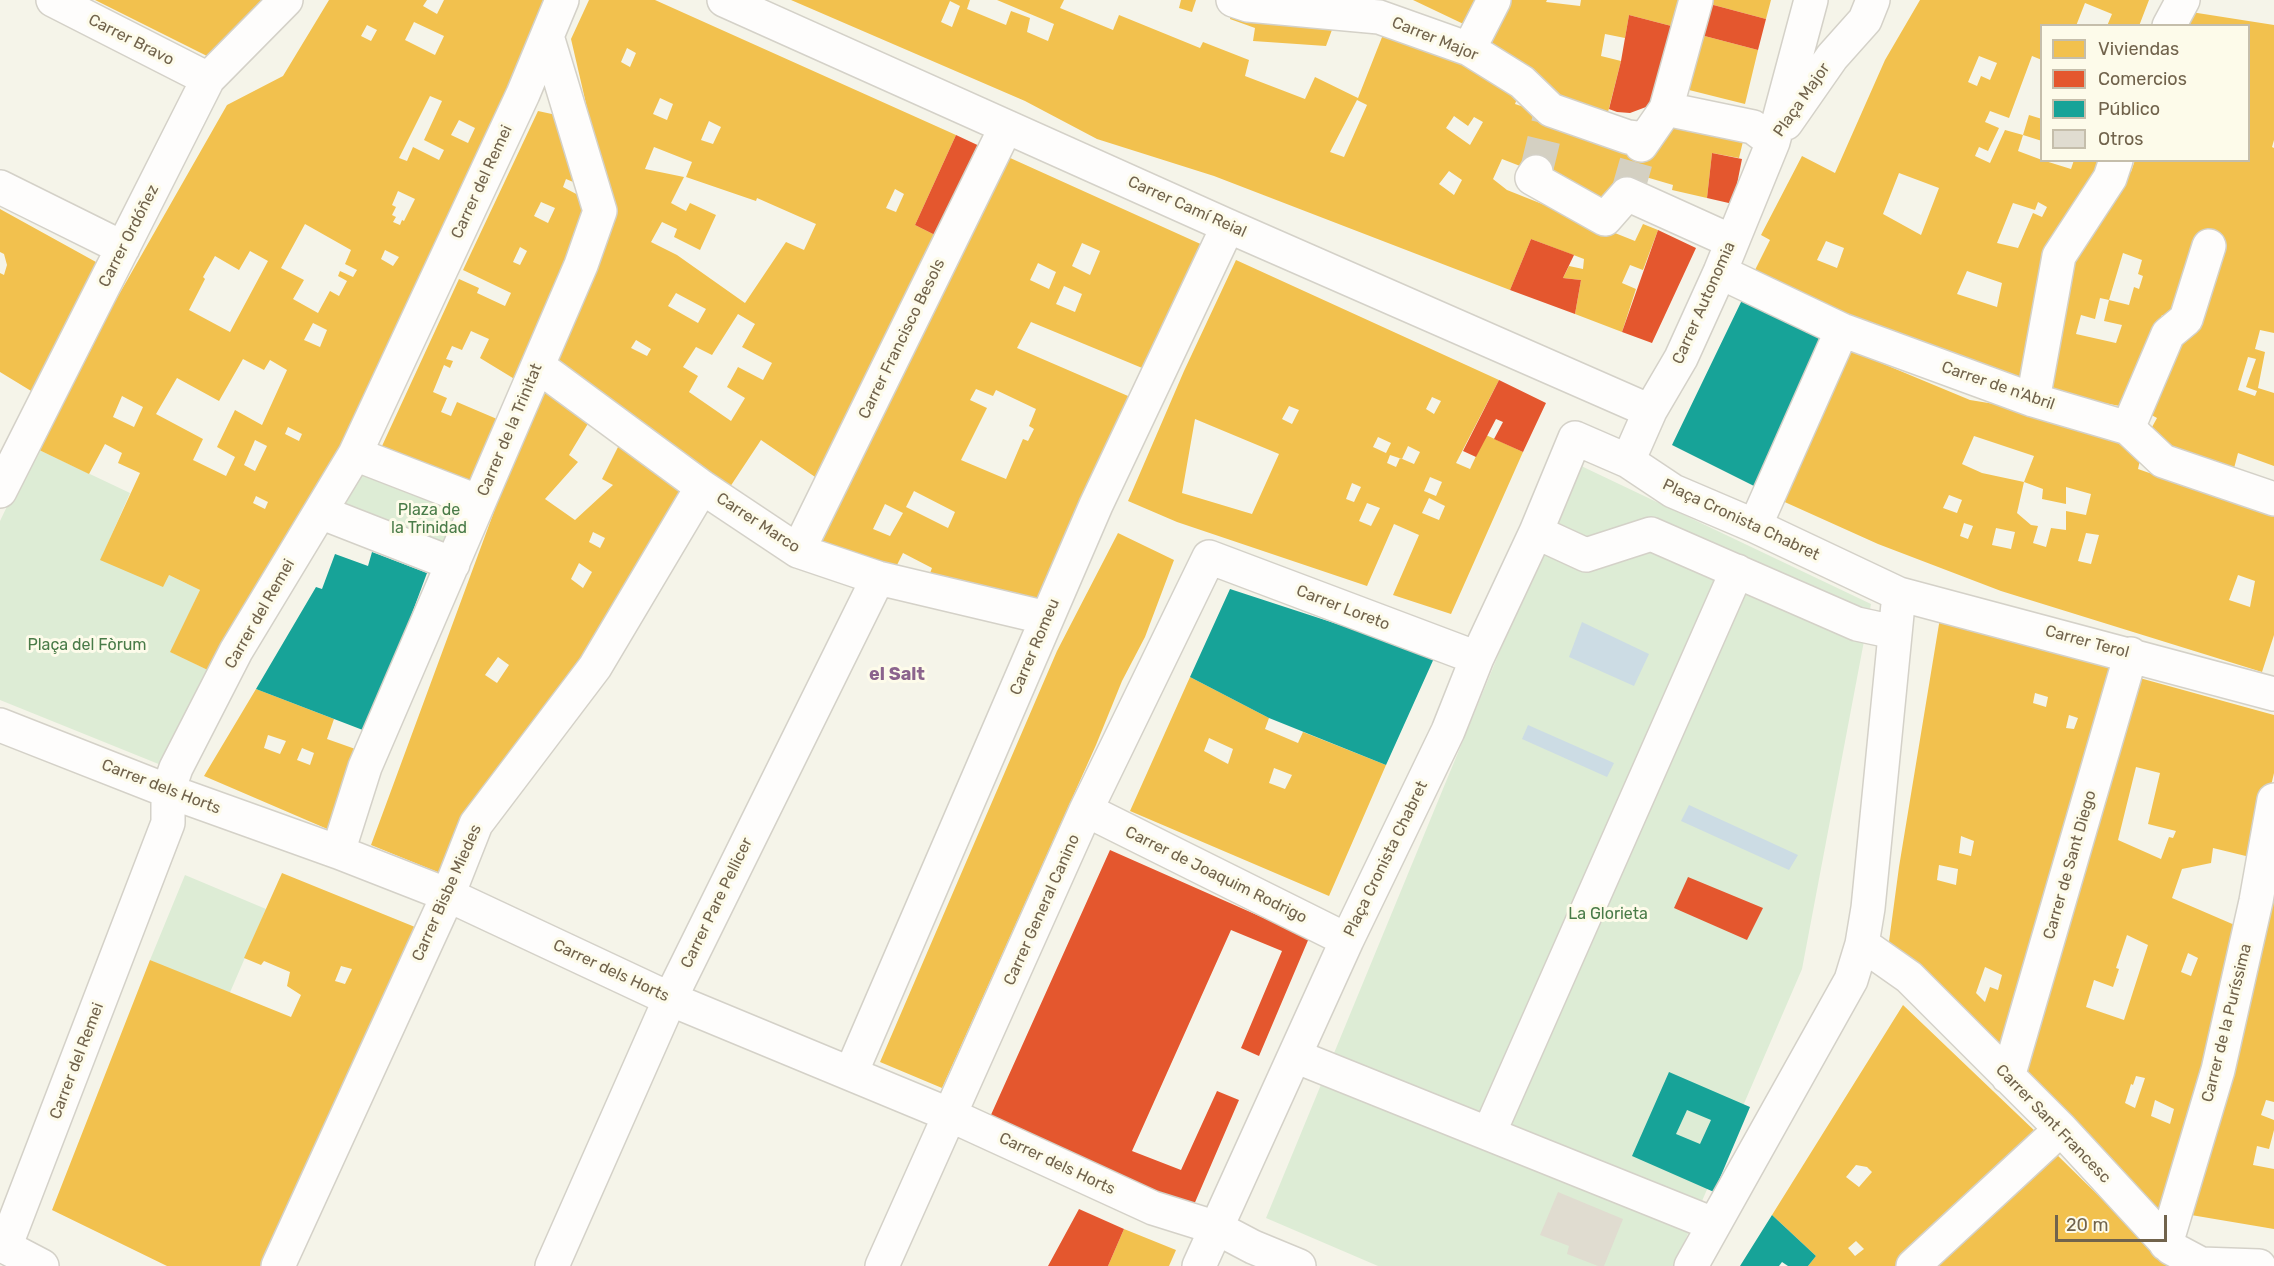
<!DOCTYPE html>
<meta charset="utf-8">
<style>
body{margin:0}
#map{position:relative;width:2274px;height:1266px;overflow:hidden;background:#f5f4e9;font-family:Rubik,sans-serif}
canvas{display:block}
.legend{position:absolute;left:2040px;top:24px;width:210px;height:138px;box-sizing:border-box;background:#fdfbea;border:2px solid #c5beab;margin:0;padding:8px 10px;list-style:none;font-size:18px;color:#71634c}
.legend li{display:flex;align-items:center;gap:12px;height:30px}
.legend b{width:30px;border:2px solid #c5beab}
.scale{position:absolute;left:2055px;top:1215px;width:112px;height:27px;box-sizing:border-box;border:3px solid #71634c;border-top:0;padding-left:8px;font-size:18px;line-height:21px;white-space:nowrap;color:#71634c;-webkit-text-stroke:4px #fdfbea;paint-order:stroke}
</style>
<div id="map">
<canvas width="2274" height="1266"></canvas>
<ul class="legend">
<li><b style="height:16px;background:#f2c14e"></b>Viviendas</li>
<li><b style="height:16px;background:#e4572e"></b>Comercios</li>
<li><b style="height:16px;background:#17a398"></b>Público</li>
<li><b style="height:16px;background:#e0dcd0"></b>Otros</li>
</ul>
<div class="scale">20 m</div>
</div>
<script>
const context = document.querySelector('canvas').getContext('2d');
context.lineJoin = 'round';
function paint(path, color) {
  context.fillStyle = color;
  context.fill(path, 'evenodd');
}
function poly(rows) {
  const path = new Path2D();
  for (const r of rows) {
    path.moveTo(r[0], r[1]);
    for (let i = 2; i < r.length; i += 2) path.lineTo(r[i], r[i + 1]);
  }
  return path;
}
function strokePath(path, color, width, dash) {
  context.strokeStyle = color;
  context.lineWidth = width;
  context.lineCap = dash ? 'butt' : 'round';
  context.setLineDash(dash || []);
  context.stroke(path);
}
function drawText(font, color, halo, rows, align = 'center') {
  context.font = font + ' Rubik,sans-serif';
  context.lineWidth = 6;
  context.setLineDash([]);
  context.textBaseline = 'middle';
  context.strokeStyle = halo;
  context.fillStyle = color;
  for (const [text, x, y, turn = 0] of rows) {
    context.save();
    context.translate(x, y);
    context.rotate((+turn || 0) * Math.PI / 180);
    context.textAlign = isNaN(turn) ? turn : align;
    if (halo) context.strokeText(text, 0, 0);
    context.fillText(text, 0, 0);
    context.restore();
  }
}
paint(poly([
 [35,448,130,493,101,559,169,575,200,590,171,652,216,674,161,765,0,700,0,521],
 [355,454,479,502,453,564,320,512],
 [1577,464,1871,604,1802,969,1674,1266,1378,1266,1266,1218],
 [185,875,266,909,228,997,150,960]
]), '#ddecd5');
paint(poly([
 [1582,622,1649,654,1634,686,1569,657],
 [1528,725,1614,763,1607,777,1522,739],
 [1689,805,1798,855,1789,870,1681,821]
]), '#ccdce4');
paint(poly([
 [95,0,267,0,215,60],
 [329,0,427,0,423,6,437,14,444,0,553,0,332,480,216,674,170,652,200,590,169,575,163,587,100,560,140,473,118,463,122,453,105,444,89,474,35,448,56,405,227,105,283,76],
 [414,22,444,36,435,55,405,40],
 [367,25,377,30,371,41,361,36],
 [430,96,442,101,424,140,444,150,439,160,413,147,407,161,399,158],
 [459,120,475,128,468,143,451,135],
 [398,191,415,199,404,221,402,220,400,225,393,222,396,217,392,215,396,207,392,205],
 [305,224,351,250,345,264,357,270,353,277,340,271,338,276,347,281,339,296,330,291,318,313,293,299,304,280,281,268],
 [385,250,399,257,393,266,381,259],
 [250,251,268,261,230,332,189,310,205,279,203,277,215,256,239,270],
 [313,323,327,330,320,347,304,340],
 [243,359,264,370,270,360,287,370,262,425,235,410,217,447,235,457,226,476,193,460,203,439,156,414,177,378,219,401],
 [122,396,143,407,134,427,113,417],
 [288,427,302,434,299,441,285,434],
 [255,440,267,446,255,471,244,465],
 [256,496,268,502,265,509,253,503],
 [589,0,655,0,956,135,915,225,943,239,821,481,761,440,726,493,554,370,569,324,614,224,571,39],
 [627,48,636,53,630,67,621,62],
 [660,98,673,104,667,120,653,114],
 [709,121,721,127,713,144,701,140],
 [654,147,692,162,686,177,756,201,757,198,816,224,804,250,786,242,745,303,677,255,651,242,662,222,677,229,674,237,700,250,716,215,690,203,686,211,671,203,684,177,645,169],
 [895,189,904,194,896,212,886,208],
 [676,293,706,309,698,323,668,306],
 [738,314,755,324,742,347,772,363,763,380,738,367,727,387,745,398,731,421,689,392,698,376,683,367,696,347,712,355],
 [636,340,651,349,647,356,631,348],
 [791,0,970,0,967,9,1006,25,1011,11,1030,18,1027,32,1048,41,1054,24,997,0,1064,0,1060,8,1113,30,1119,15,1200,48,1203,42,1249,60,1245,76,1305,99,1315,77,1358,98,1388,22,1520,91,1515,104,1652,149,1673,112,1746,129,1739,158,1712,153,1707,198,1672,190,1673,185,1622,170,1613,202,1502,159,1493,179,1507,190,1635,241,1643,224,1658,230,1643,270,1630,265,1622,283,1636,289,1622,332,1575,314,1581,280,1563,278,1569,266,1583,269,1584,259,1531,239,1510,290,1214,176,1097,139,1025,101],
 [950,1,960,6,952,27,941,22],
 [1357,100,1367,105,1344,157,1330,152],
 [1454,116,1468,126,1474,117,1483,122,1470,145,1446,128],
 [1449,171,1462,180,1454,195,1439,184],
 [1181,0,1196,0,1192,12,1179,8],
 [1413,0,1488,0,1474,29],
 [1507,0,1547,0,1546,2,1580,6,1581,0,1687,0,1679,28,1629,15,1625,38,1605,34,1601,56,1621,61,1606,120,1559,102,1484,45],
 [1707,0,1771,0,1766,19,1706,3],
 [1920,0,2149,0,2139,26,2107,26,2112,14,2085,3,2076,26,2042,26,2042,60,2032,56,2009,118,1990,111,1985,122,1999,128,1988,151,1979,147,1975,156,1990,163,2005,130,2023,135,2018,151,2042,160,2071,169,2074,160,2108,160,2028,390,1752,276,1770,240,1761,235,1802,156,1835,173,1885,60],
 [1979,56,1997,63,1990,80,1981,76,1977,86,1968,82],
 [1899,173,1939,188,1921,235,1883,214],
 [2038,202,2047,207,2042,217,2033,213,2018,248,1997,243,2013,203,2035,210],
 [1826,241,1844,248,1837,268,1817,260],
 [1967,271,2002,283,1997,307,1957,294],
 [1232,4,1336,19,1326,46,1253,41,1255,28,1230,19],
 [2191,12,2274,25,2274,140,2272,147,2274,148,2274,333,2260,330,2255,349,2265,352,2258,388,2274,393,2274,466,2238,453,2232,476,2146,438,2157,418,2144,411,2172,349,2189,339,2220,236,2175,319,2162,315,2125,407,2047,392,2068,267,2123,169,2131,172,2135,160,2248,160,2248,26,2180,26],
 [2123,253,2142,260,2138,274,2143,276,2139,289,2134,287,2129,305,2109,300,2104,321,2122,325,2116,343,2076,334,2081,315,2095,319,2100,298,2109,300],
 [2248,357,2256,359,2246,387,2257,391,2255,396,2238,390],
 [1697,34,1758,50,1745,104,1681,88],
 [538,111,561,116,578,184,566,179,563,187,580,196,587,224,521,383,480,358,489,339,471,331,462,350,452,346,446,359,453,361,450,368,444,365,433,392,447,398,441,412,451,416,457,402,504,422,477,488,382,446,459,279,479,288,477,293,505,306,511,293,463,270],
 [541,202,555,208,548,223,534,216],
 [520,247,527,251,520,265,513,262],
 [2029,115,2042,119,2042,141,2023,135],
 [1008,157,1205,246,1147,370,1031,322,1017,348,1135,399,1043,609,927,581,932,568,903,553,894,571,819,548],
 [1082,243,1100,251,1090,275,1072,266],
 [1038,263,1056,272,1049,289,1030,280],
 [1064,286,1082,294,1075,312,1056,304],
 [976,389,993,396,996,390,1036,409,1029,426,1034,429,1028,441,1023,439,1006,479,961,460,987,408,970,400],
 [914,491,955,512,948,528,906,507],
 [885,504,903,513,890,536,873,529],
 [0,209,105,267,41,397,0,372,0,273,4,275,7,265,4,254,0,252],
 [1236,260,1499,380,1456,463,1470,469,1486,435,1523,452,1451,614,1393,595,1419,535,1394,524,1367,586,1177,522,1128,501,1184,371],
 [1432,397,1441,401,1434,414,1426,409],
 [1289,406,1299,410,1292,424,1282,419],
 [1195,419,1279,454,1252,514,1182,493],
 [1378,437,1391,443,1386,453,1373,447],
 [1408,446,1420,452,1414,464,1400,458,1396,467,1387,463,1390,455,1402,459],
 [1430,477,1442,482,1436,496,1424,491],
 [1352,483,1361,487,1354,502,1346,499],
 [1429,498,1445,506,1439,520,1422,513],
 [1367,503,1380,508,1371,526,1359,521],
 [1845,348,1970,400,2013,407,2110,437,2140,460,2138,469,2274,517,2274,635,2262,672,2001,591,1878,544,1778,499],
 [1974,436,2034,456,2024,482,2043,489,2042,499,2066,504,2066,487,2091,494,2086,515,2066,511,2066,530,2051,528,2046,547,2033,543,2038,526,2031,525,2017,513,2024,482,1982,473,1962,464],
 [1949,495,1962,500,1957,513,1943,508],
 [1964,523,1973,526,1968,539,1960,536],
 [1996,528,2015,532,2011,549,1992,545],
 [2086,533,2099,535,2091,564,2078,561],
 [2238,575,2255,581,2250,607,2229,600],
 [545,383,592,417,569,455,578,462,545,499,575,520,613,485,602,479,622,439,686,484,583,667,445,875,371,845,516,452],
 [593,532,605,538,600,548,589,542],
 [579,563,592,572,583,588,571,579],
 [498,657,509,665,497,683,485,675],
 [1118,533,1174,560,1145,637,1122,681,1096,745,942,1088,880,1062,1057,651],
 [1940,618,2116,669,2005,1064,1888,949,1899,867],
 [2035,693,2048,697,2046,707,2033,703],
 [2069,715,2078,718,2074,729,2066,728],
 [1961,836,1974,841,1971,856,1959,853],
 [1939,865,1958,869,1956,885,1937,880],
 [1985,967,2002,975,1998,990,1990,987,1985,1002,1976,993],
 [1190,677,1269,718,1265,729,1298,743,1303,732,1386,765,1329,896,1130,811],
 [1209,738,1233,749,1228,764,1204,751],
 [1274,768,1292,775,1285,789,1269,783],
 [2136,677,2274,715,2274,773,2254,858,2213,848,2211,863,2182,869,2172,898,2237,926,2222,1009,2164,1208,2158,1208,2023,1080],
 [2136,767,2160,773,2148,824,2176,831,2173,838,2169,837,2161,859,2118,840],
 [2127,935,2148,945,2124,1020,2086,1007,2094,980,2113,987,2119,969,2116,968],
 [2188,953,2198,958,2191,976,2181,972],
 [2136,1076,2145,1078,2135,1108,2125,1103,2131,1084,2133,1085],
 [2155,1100,2174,1109,2170,1124,2151,1116],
 [256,689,334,719,327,739,361,751,332,831,204,776],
 [268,735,286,741,280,754,264,748],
 [302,748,314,753,310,765,297,760],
 [282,873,415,927,261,1266,167,1266,52,1210,150,960,291,1017,301,995,287,986,290,972,264,961,261,965,244,958],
 [341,966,352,969,345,984,335,981],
 [2274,878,2274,1102,2266,1100,2261,1115,2274,1120,2274,1130,2269,1149,2257,1146,2253,1165,2274,1169,2274,1229,2191,1215],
 [1903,1005,2038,1134,1896,1266,1808,1266,1816,1256,1772,1215],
 [1856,1165,1867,1167,1872,1172,1859,1187,1846,1177],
 [1856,1241,1864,1249,1855,1256,1848,1248],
 [2050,1148,2170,1266,1926,1266],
 [1124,1229,1176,1250,1169,1266,1108,1266]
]), '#f2c14e');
paint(poly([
 [1706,3,1766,19,1758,50,1697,34],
 [1629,15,1679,28,1659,96,1646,107,1630,113,1617,112,1609,109,1621,61],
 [956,135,986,149,943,239,915,225],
 [1712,153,1742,159,1733,204,1707,198],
 [1658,230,1696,248,1652,343,1622,332],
 [1531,239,1574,255,1563,278,1581,280,1575,314,1510,290],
 [1499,380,1546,403,1523,452,1494,439,1503,422,1496,419,1476,457,1463,451],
 [1110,850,1309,938,1259,1056,1241,1048,1282,951,1231,930,1132,1151,1181,1170,1217,1091,1239,1100,1193,1207,990,1117],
 [1688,877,1763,908,1747,940,1674,908],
 [1079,1209,1124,1229,1108,1266,1048,1266]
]), '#e4572e');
paint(poly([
 [1742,300,1830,340,1762,490,1672,445],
 [372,552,427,573,368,732,256,689,316,587,322,589,335,554,368,566],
 [1230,589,1435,656,1386,765,1269,718,1190,677],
 [1669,1072,1750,1107,1714,1192,1632,1156],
 [1687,1110,1711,1120,1700,1144,1676,1134],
 [1772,1215,1816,1256,1808,1266,1788,1266,1782,1262,1779,1266,1740,1266]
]), '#17a398');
paint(poly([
 [1558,1192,1623,1219,1604,1266,1598,1266,1567,1254,1569,1246,1540,1235]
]), '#e0dcd0');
strokePath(poly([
 [1536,172,1551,110],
 [1627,194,1641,145]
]), '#d4d0c2', 33, [33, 16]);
const minor = poly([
 [53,0,208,79],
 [724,0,1228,226,1650,411],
 [1233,0,1248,5,1379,17,1469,49,1522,82,1551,110,1628,137,1645,139],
 [2169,26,2183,0],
 [1469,49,1494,0],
 [1666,109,1753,127,1773,142],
 [1786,123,1832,57,1865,20,1873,0],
 [1641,145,1666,109,1696,0],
 [1536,172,1532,178,1605,219,1627,194,1731,241],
 [0,187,123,248],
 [1720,272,1842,330,2033,400,2128,428,2163,461,2274,499],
 [538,366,702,487,798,551,878,578,1047,618],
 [2033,400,2059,256,2110,178,2116,160],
 [2128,428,2168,334,2186,319,2209,246],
 [355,454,479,502],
 [1628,461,1650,411,1681,358,1720,272,1773,142,1811,0],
 [0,491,208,79,286,0],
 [320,512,453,564],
 [1755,526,1842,330],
 [1536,532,1586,555,1651,534,1857,624,1894,632],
 [798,551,1006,127],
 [0,725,168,791,338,852,448,895,670,999,950,1115,1153,1208,1217,1228,1253,1247,1299,1266],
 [1086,810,1347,940],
 [338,852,365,767,581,265,600,211,547,36],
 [1862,944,1909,977,2061,1129,2171,1248,2201,1264,2259,1266],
 [1295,1056,1713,1224],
 [851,1073,1096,505,1228,226],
 [2008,1077,2131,654],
 [1489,1133,1737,571],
 [0,1244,42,1266],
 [2166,1244,2218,1070,2256,901,2274,800],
 [5,1247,168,823,168,791,176,768,236,651,355,454,523,94,562,0],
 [278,1266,448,895,476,824,595,667,702,487],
 [552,1266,670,999,878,578],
 [882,1266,1086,810,1209,557,1477,658],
 [1199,1266,1347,940,1448,731,1477,658,1536,532,1575,438,1628,461,1673,491,1755,526,1899,594,2274,694],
 [1691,1266,1851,980,1862,944,1868,908,1899,594],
 [1913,1266,2061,1129]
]);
strokePath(minor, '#d4d1c8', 36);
strokePath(minor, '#fefdfc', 33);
drawText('16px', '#71634c', '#fdfbea', [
 ["Carrer Major",1435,39,22],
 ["Carrer Bravo",131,40,27],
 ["Plaça Major",1802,100,-55],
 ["Carrer del Remei",482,182,-65],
 ["Carrer Camí Reial",1187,207,24],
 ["Carrer Ordóñez",129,236,-63],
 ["Carrer Autonomia",1704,303,-66],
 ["Carrer Francisco Besols",902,339,-64],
 ["Carrer de n'Abril",1998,386,19],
 ["Carrer de la Trinitat",510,430,-67],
 ["Plaça Cronista Chabret",1741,520,25],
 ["Carrer Marco",758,523,33],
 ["Carrer Loreto",1343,608,21],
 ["Carrer del Remei",260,614,-60],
 ["Carrer Terol",2087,642,15],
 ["Carrer Romeu",1035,647,-67],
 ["Carrer dels Horts",161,787,21],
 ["Plaça Cronista Chabret",1386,859,-64],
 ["Carrer de Sant Diego",2070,865,-74],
 ["Carrer de Joaquim Rodrigo",1216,875,26],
 ["Carrer Bisbe Miedes",447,893,-66],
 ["Carrer Pare Pellicer",717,903,-64],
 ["Carrer General Canino",1042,910,-66],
 ["Carrer dels Horts",611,971,25],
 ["Carrer de la Puríssima",2227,1023,-76],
 ["Carrer del Remei",77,1061,-69],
 ["Carrer Sant Francesc",2053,1124,46],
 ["Carrer dels Horts",1057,1164,25]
]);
drawText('16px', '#497b48', '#fdfbea', [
 ["Plaza de",429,510],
 ["la Trinidad",429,528],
 ["Plaça del Fòrum",87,645],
 ["La Glorieta",1608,914]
]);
drawText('bold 18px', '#8b648d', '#fdfbea', [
 ["el Salt",897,675]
]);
</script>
